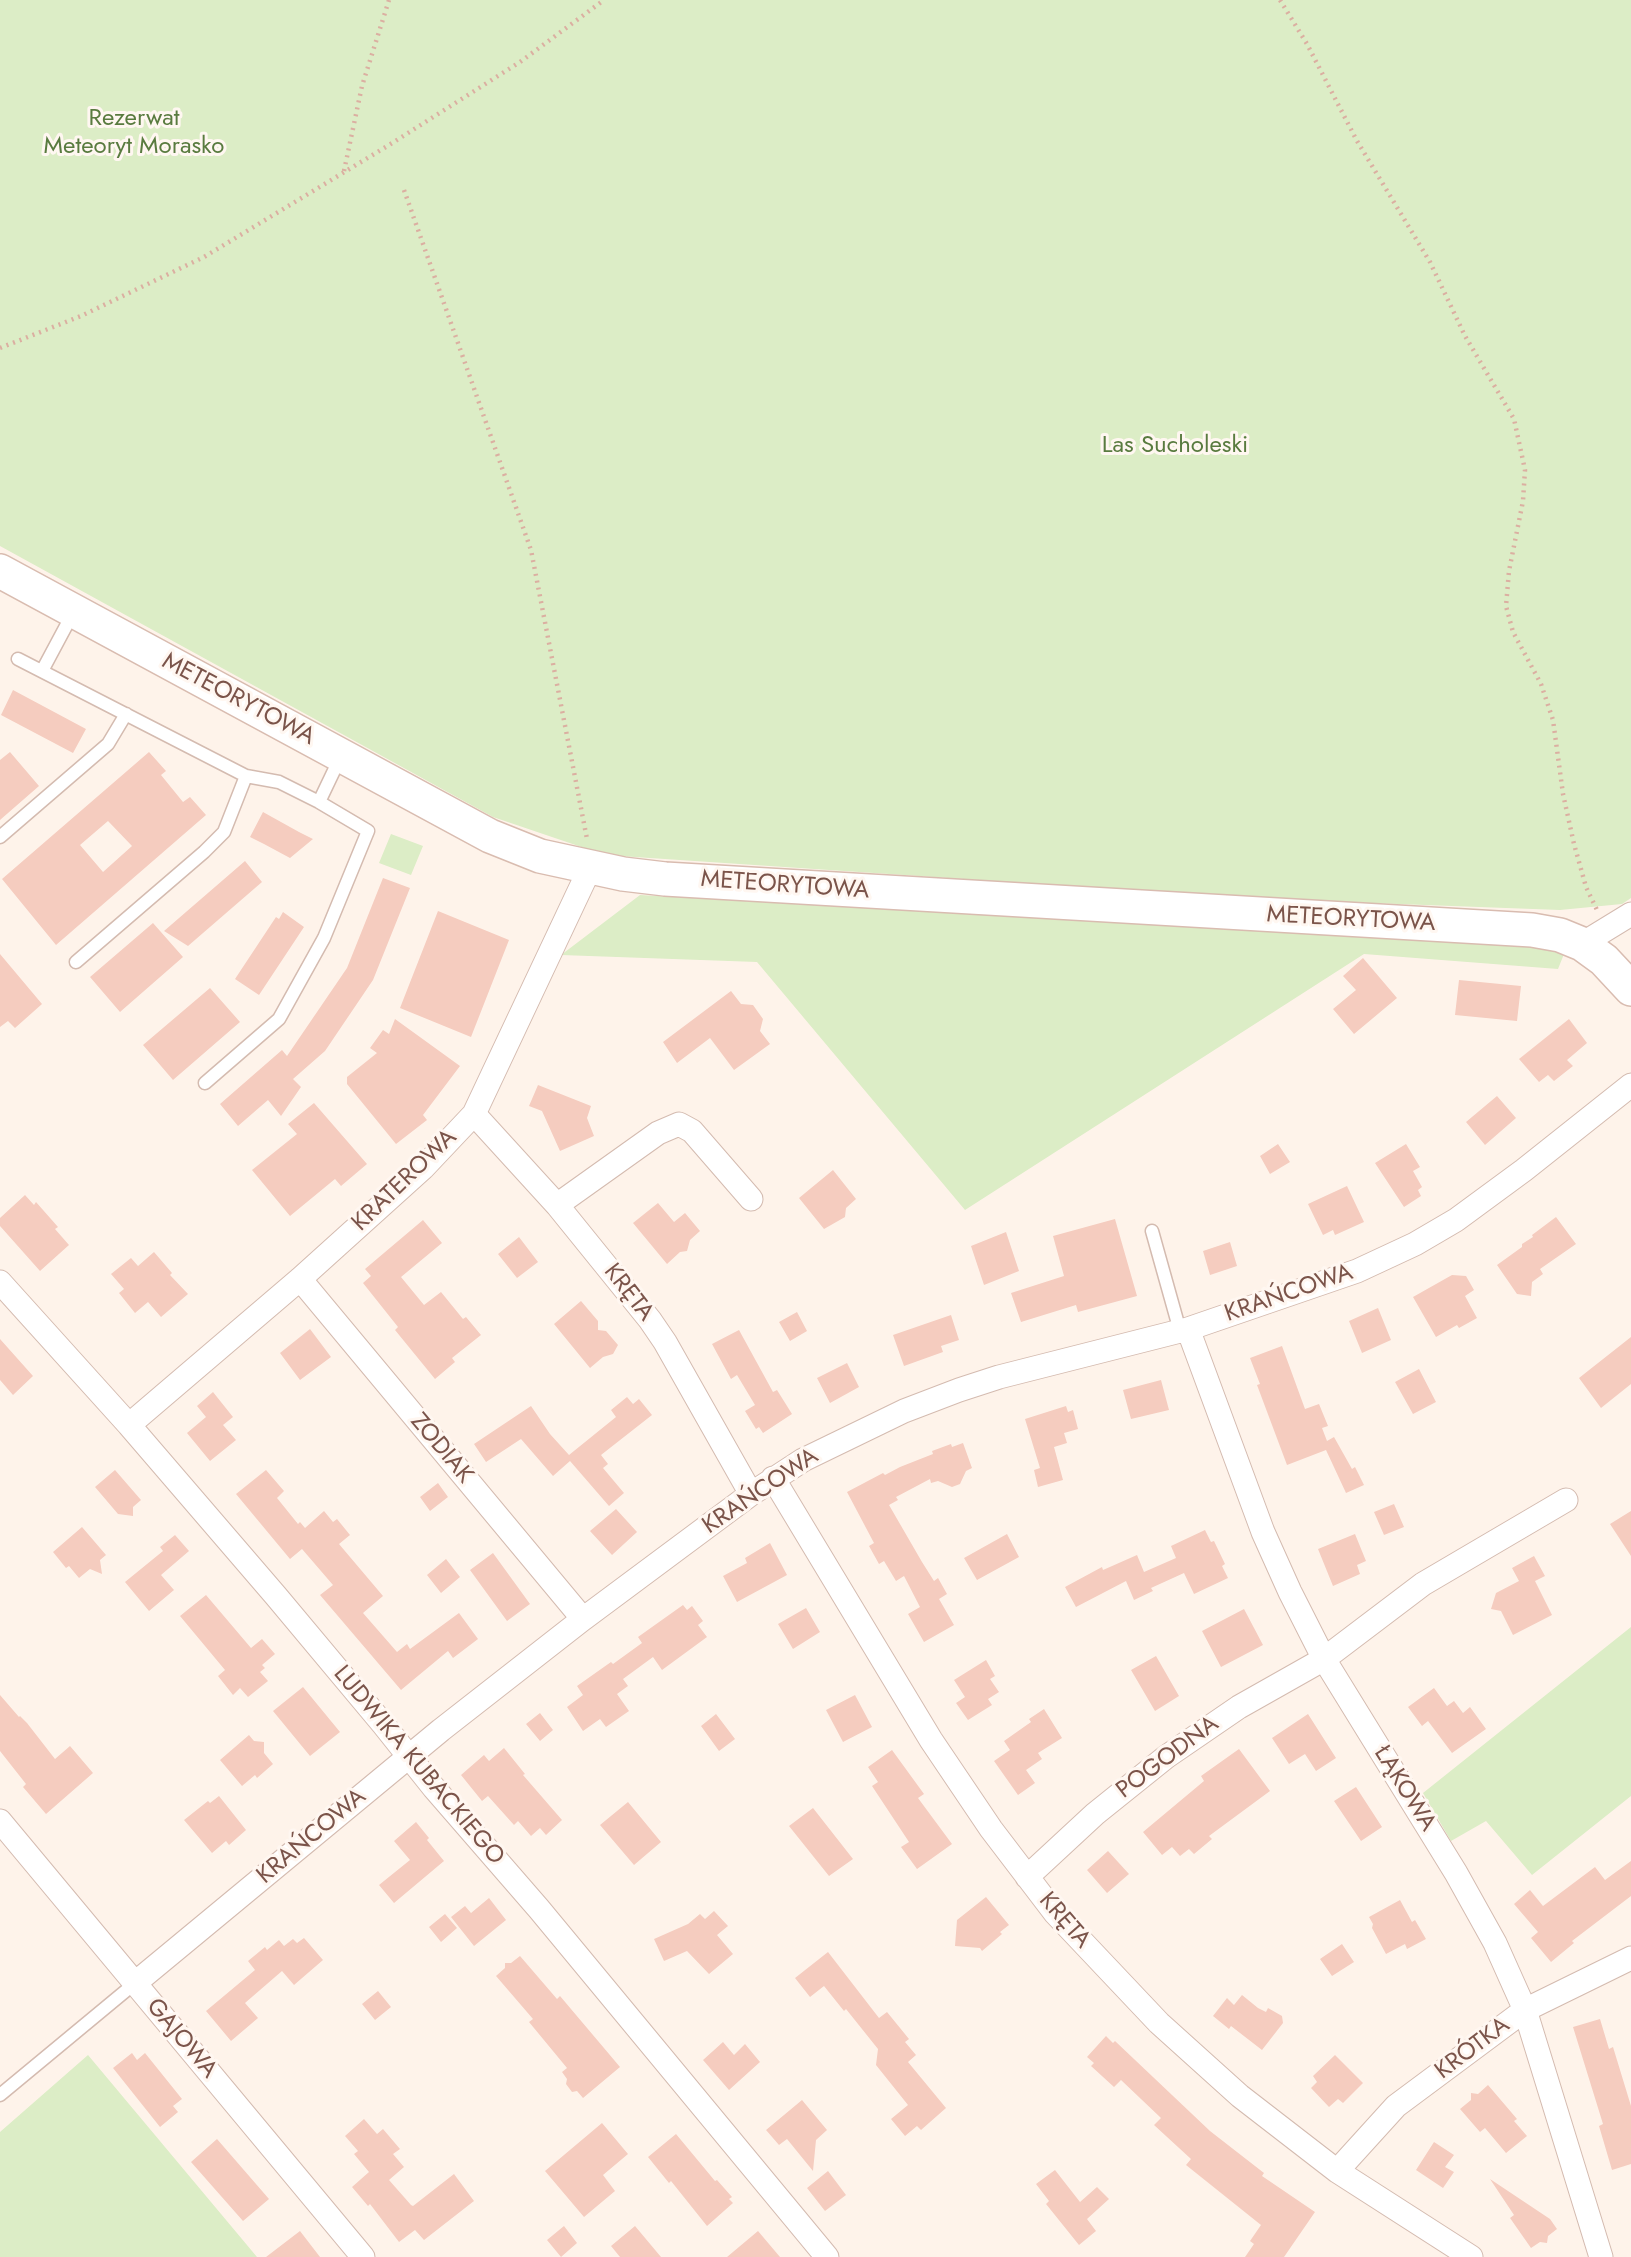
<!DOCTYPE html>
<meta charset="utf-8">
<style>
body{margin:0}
canvas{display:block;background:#fef3ea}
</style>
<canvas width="1631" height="2257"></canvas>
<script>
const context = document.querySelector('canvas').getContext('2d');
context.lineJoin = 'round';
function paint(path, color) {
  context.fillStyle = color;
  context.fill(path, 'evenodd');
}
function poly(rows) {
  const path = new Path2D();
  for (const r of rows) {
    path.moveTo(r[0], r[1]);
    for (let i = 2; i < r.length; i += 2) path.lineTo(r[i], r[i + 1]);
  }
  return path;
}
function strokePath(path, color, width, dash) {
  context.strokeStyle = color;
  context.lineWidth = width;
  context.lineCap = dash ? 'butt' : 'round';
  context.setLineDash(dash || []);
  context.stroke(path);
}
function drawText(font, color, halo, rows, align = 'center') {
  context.font = font + ' Jost,sans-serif';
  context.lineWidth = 6;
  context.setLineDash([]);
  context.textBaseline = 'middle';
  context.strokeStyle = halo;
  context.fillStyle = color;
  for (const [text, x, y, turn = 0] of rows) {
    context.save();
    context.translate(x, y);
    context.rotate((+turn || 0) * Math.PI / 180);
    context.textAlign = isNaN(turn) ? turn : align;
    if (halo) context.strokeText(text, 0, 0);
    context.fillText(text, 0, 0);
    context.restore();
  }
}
paint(poly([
 [0,0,1631,0,1631,898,1622,904,1560,910,1263,899,605,855,493,817,0,546],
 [391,834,423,846,411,875,379,863],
 [640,895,1365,937,1516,942,1566,949,1558,969,1364,954,965,1210,757,962,561,955],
 [1631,1627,1631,1796,1532,1875,1486,1821,1451,1841,1423,1793],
 [88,2055,257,2257,0,2257,0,2132]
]), '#dcedc6');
paint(poly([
 [13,690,86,729,73,753,1,715],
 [10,752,39,786,0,820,0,760],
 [149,752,166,771,161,775,183,802,190,797,206,815,56,945,2,879],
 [108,821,132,846,103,872,80,845],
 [263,812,299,832,313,839,290,858,264,844,250,837],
 [245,861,262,882,188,946,164,931],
 [383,878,410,888,373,980,325,1051,293,1079,301,1087,281,1116,268,1100,238,1126,220,1104,282,1050,287,1056,347,968],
 [438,911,509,940,471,1037,400,1008],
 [283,912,304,927,259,995,235,979,276,917,279,919],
 [153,923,183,957,120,1012,90,977],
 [0,954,42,1004,15,1028,8,1021,0,1027],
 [1363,958,1397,998,1354,1034,1333,1009,1356,990,1343,976],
 [1459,980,1521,986,1517,1021,1455,1015],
 [210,988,240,1022,173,1080,143,1045],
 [731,991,741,1004,753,1005,763,1019,760,1031,770,1044,734,1070,710,1038,677,1063,663,1042],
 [395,1019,460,1066,423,1115,427,1120,396,1144,347,1084,347,1077,377,1053,370,1048,383,1030,389,1034],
 [1569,1019,1587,1043,1567,1060,1573,1066,1554,1081,1548,1075,1539,1082,1519,1059],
 [538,1085,591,1106,587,1118,594,1136,560,1151,542,1111,529,1106],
 [1497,1096,1516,1118,1485,1145,1466,1122],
 [314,1103,367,1164,341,1186,335,1179,290,1216,252,1170,297,1134,288,1124],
 [1278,1144,1290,1162,1270,1174,1260,1156],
 [1406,1144,1420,1167,1413,1171,1422,1187,1418,1190,1421,1196,1404,1207,1375,1163],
 [833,1170,856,1199,846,1208,845,1217,824,1229,799,1198],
 [1347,1186,1364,1222,1335,1235,1333,1230,1323,1235,1308,1204],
 [25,1195,34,1205,36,1202,58,1227,55,1229,69,1245,40,1271,0,1226,0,1218],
 [658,1203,674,1222,685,1213,700,1231,690,1240,687,1251,680,1252,667,1264,633,1223],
 [1556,1217,1576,1244,1540,1269,1543,1274,1532,1282,1531,1296,1517,1294,1497,1265,1522,1247,1522,1244,1533,1237,1532,1235],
 [1115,1219,1137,1296,1078,1312,1076,1305,1021,1322,1011,1293,1064,1276,1053,1236],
 [423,1220,442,1243,401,1277,424,1305,441,1292,463,1319,466,1317,481,1335,452,1358,455,1362,435,1379,395,1330,398,1327,363,1283,371,1276,365,1269],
 [1006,1232,1019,1271,984,1285,971,1246],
 [519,1237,538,1262,517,1278,498,1254],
 [1230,1242,1237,1266,1210,1275,1203,1251],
 [154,1252,172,1273,170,1275,188,1294,161,1317,148,1302,135,1313,119,1293,124,1289,111,1274,131,1258,138,1266],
 [1452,1275,1466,1276,1474,1290,1465,1296,1477,1318,1459,1328,1457,1325,1436,1337,1413,1297],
 [581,1301,598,1321,598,1330,606,1331,618,1345,613,1354,603,1357,590,1368,554,1324],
 [1378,1308,1391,1340,1362,1353,1349,1321],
 [797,1312,807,1331,790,1341,779,1322],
 [951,1315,959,1340,941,1346,943,1352,904,1366,893,1335],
 [310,1329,331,1357,300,1380,280,1353],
 [739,1330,773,1392,777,1390,792,1414,763,1433,759,1427,756,1429,745,1411,755,1405,737,1375,731,1379,712,1344],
 [1631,1337,1631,1384,1601,1408,1579,1378],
 [0,1339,33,1376,13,1395,0,1380],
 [1282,1346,1305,1409,1319,1404,1328,1426,1322,1428,1327,1441,1334,1437,1352,1469,1355,1467,1364,1485,1346,1493,1326,1450,1287,1465,1257,1385,1260,1384,1250,1358],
 [847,1363,859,1387,830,1403,817,1378],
 [1419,1369,1436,1402,1413,1414,1395,1382],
 [1161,1380,1169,1410,1131,1419,1123,1390],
 [213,1392,233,1417,223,1425,236,1440,210,1461,187,1433,206,1417,197,1406],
 [627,1397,633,1404,639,1399,652,1415,601,1455,608,1464,603,1468,624,1493,609,1506,570,1461,553,1476,521,1439,486,1462,474,1444,531,1406,550,1434,569,1455,616,1417,611,1410],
 [1066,1406,1068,1412,1073,1410,1078,1429,1064,1433,1067,1443,1054,1447,1063,1480,1038,1487,1034,1470,1040,1468,1025,1419],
 [963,1443,972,1468,966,1471,960,1484,952,1487,938,1481,931,1483,930,1479,896,1497,898,1500,889,1505,922,1562,934,1581,938,1578,947,1594,939,1599,954,1625,924,1642,908,1614,920,1607,904,1576,896,1581,884,1561,879,1564,869,1546,874,1543,847,1492,883,1473,885,1475,900,1467,933,1454,932,1451,951,1444,952,1447],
 [115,1470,141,1500,133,1507,133,1516,118,1514,95,1487],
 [266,1470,284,1491,277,1498,298,1524,300,1522,305,1528,324,1511,333,1522,337,1519,350,1535,339,1544,383,1596,363,1613,397,1652,407,1644,410,1649,459,1613,478,1639,453,1658,448,1651,401,1690,320,1595,333,1585,302,1549,290,1559,236,1494],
 [438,1483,448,1497,430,1511,420,1497],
 [1394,1504,1404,1527,1384,1535,1374,1512],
 [616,1509,637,1532,612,1555,590,1531],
 [1631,1511,1631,1556,1610,1524],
 [82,1527,106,1555,100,1560,102,1574,90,1569,79,1578,69,1566,66,1568,53,1552],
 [1205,1530,1211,1542,1214,1541,1225,1564,1222,1566,1228,1578,1194,1594,1184,1573,1151,1588,1153,1591,1134,1600,1126,1581,1076,1607,1065,1587,1102,1567,1103,1570,1137,1555,1144,1572,1176,1558,1171,1546],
 [1007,1534,1019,1557,977,1580,964,1558],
 [1355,1534,1366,1561,1357,1565,1360,1574,1333,1586,1318,1549],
 [175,1535,189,1551,161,1575,174,1590,149,1611,125,1582,163,1551,160,1547],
 [770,1543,787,1575,737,1602,723,1576,747,1563,745,1558],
 [493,1553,530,1604,507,1621,470,1570],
 [1534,1556,1545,1576,1535,1581,1552,1615,1513,1635,1501,1611,1491,1609,1496,1593,1519,1581,1512,1568],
 [446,1559,460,1577,441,1593,427,1575],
 [206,1595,251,1648,262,1639,275,1654,262,1665,265,1668,260,1672,268,1681,248,1697,240,1688,233,1695,218,1676,225,1670,180,1616],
 [683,1605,687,1610,692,1606,703,1621,698,1625,707,1637,662,1670,653,1657,623,1679,628,1686,617,1694,629,1711,606,1727,600,1719,583,1731,567,1707,583,1695,577,1686,611,1662,613,1664,642,1643,638,1637],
 [806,1608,820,1632,793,1649,778,1624],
 [1244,1609,1263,1645,1221,1667,1202,1631],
 [1156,1656,1179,1696,1155,1711,1131,1670],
 [986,1660,995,1676,990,1679,999,1692,988,1699,992,1705,968,1720,956,1703,965,1697,954,1680],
 [303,1687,340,1732,310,1756,273,1711],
 [1434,1688,1447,1706,1454,1701,1463,1713,1470,1707,1486,1729,1452,1753,1428,1721,1422,1726,1408,1707],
 [0,1695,19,1717,20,1716,27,1723,55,1759,70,1746,93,1773,46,1814,23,1787,26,1784,0,1751],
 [855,1695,872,1727,843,1742,826,1710],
 [1044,1709,1062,1738,1038,1753,1042,1759,1026,1770,1035,1783,1018,1795,994,1761,1010,1750,1004,1741,1031,1722,1029,1719],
 [540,1713,553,1730,540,1741,526,1724],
 [716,1714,735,1739,719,1751,701,1726],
 [1308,1714,1336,1758,1316,1771,1305,1754,1289,1764,1272,1738],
 [249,1735,254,1741,264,1742,264,1753,273,1764,257,1778,255,1775,242,1786,220,1760],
 [504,1748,525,1774,523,1775,562,1820,546,1835,540,1828,531,1836,518,1821,514,1825,488,1796,482,1801,461,1775,484,1755,489,1761],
 [1239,1749,1270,1791,1209,1836,1212,1839,1194,1854,1189,1849,1180,1856,1172,1847,1162,1855,1143,1832,1204,1781,1201,1776],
 [892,1750,924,1794,918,1798,952,1844,917,1869,901,1847,909,1842,872,1786,878,1782,868,1767],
 [1356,1787,1382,1827,1361,1841,1334,1801],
 [219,1796,246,1830,229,1845,226,1841,212,1853,184,1820,208,1801,210,1803],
 [628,1802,661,1842,634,1865,600,1825],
 [813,1808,853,1859,829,1876,789,1826],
 [416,1822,429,1838,427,1840,444,1861,394,1903,379,1885,410,1860,394,1841],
 [1108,1851,1129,1874,1107,1893,1087,1870],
 [1631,1861,1631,1896,1572,1941,1574,1943,1551,1962,1531,1938,1538,1932,1514,1904,1530,1890,1543,1906,1595,1867,1605,1880],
 [986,1897,1009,1925,1000,1932,1002,1934,982,1951,980,1948,955,1946,957,1920],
 [489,1898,506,1920,474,1946,451,1917,465,1906,471,1913],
 [1400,1900,1412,1922,1415,1920,1426,1939,1407,1949,1405,1944,1386,1954,1372,1928,1373,1924,1369,1917],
 [714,1911,728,1926,717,1935,733,1954,709,1974,687,1951,664,1961,654,1939,688,1924,700,1914,705,1919],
 [445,1914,457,1928,441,1942,429,1927],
 [304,1938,323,1960,294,1985,282,1971,245,2003,258,2018,231,2041,206,2011,255,1970,248,1961,265,1947,267,1950,279,1940,284,1946,293,1939,297,1943],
 [1342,1944,1354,1962,1332,1976,1320,1959],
 [828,1952,879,2018,887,2012,909,2039,905,2042,916,2055,908,2062,946,2108,921,2130,917,2126,905,2136,891,2119,908,2105,876,2065,878,2049,846,2009,844,2011,824,1986,810,1997,795,1978],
 [520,1956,557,1999,560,1996,620,2067,583,2098,577,2091,572,2092,566,2084,567,2079,562,2072,567,2068,529,2022,533,2019,496,1976,505,1968,505,1963,511,1963],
 [378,1991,391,2007,375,2020,362,2004],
 [1242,1995,1258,2008,1266,2012,1268,2008,1282,2016,1283,2023,1262,2050,1231,2026,1229,2029,1213,2016,1227,1998,1234,2005],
 [1600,2019,1609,2049,1613,2047,1631,2106,1631,2164,1612,2170,1599,2126,1603,2124,1573,2027],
 [1106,2036,1113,2043,1115,2041,1210,2131,1264,2173,1262,2176,1315,2212,1284,2257,1245,2257,1254,2244,1250,2241,1261,2225,1186,2165,1191,2159,1154,2125,1161,2118,1121,2080,1114,2087,1091,2066,1094,2063,1087,2057],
 [723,2042,734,2055,745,2044,760,2062,729,2090,703,2060],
 [132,2053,137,2060,145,2053,182,2099,173,2106,178,2112,160,2127,113,2068],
 [1335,2055,1363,2083,1343,2103,1338,2099,1329,2107,1311,2088,1317,2082,1313,2076],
 [1488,2085,1517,2119,1514,2121,1527,2136,1506,2153,1485,2128,1480,2132,1460,2109,1471,2100,1471,2093,1478,2094],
 [802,2100,827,2130,816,2140,813,2171,787,2139,779,2145,766,2130],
 [364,2119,377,2134,383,2129,400,2149,393,2154,404,2167,389,2180,411,2205,413,2206,454,2174,474,2201,424,2240,415,2230,399,2242,370,2204,368,2206,352,2187,369,2172,354,2154,358,2151,345,2136],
 [602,2123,628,2154,603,2175,615,2191,584,2217,545,2171],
 [676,2134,715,2181,717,2180,732,2197,729,2199,733,2203,707,2226,671,2181,669,2183,648,2157],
 [217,2139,269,2199,243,2221,191,2162],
 [1434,2142,1454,2155,1445,2167,1454,2172,1443,2188,1416,2170],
 [1055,2170,1080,2202,1097,2187,1109,2199,1087,2219,1096,2231,1079,2245,1046,2204,1049,2201,1036,2184],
 [828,2171,846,2195,825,2211,807,2188],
 [1490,2179,1550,2219,1557,2229,1548,2236,1547,2243,1540,2242,1531,2248,1510,2218,1514,2215],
 [564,2226,577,2243,561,2257,547,2240],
 [635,2226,661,2257,620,2257,611,2246],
 [300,2231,320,2257,266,2257],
 [758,2231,780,2257,727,2257]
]), '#f5ccbf');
const lane = poly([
 [18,659,246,776,224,832,204,852,76,962],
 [42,671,73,613],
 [319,802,340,758],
 [0,837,108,744,126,714],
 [205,1083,279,1019,324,938,368,831,319,802,279,782,246,776],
 [1152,1231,1180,1331],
 [0,2095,134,1984]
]);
const street = poly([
 [1582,944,1631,914],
 [474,1114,557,1205,650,1320,665,1342,751,1494],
 [557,1205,658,1133,679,1124,692,1131,751,1199],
 [300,1279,583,1619],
 [0,1282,129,1425,276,1596,383,1724,434,1788,539,1909,827,2257],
 [1188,1329,1263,1532,1290,1592,1324,1659,1456,1873,1495,1943,1525,2010,1601,2257],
 [129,1425,300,1279,423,1168,474,1114,590,868],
 [773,1478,931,1740,991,1829,1055,1913,1159,2023,1240,2096,1337,2171,1471,2257],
 [0,1821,363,2257],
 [1027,1877,1095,1814,1166,1757,1239,1707,1324,1659,1423,1584,1566,1500],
 [134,1984,441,1730,583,1619,751,1494,803,1460,904,1411,959,1390,999,1377,1188,1329,1357,1271,1415,1244,1456,1220,1524,1170,1631,1085],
 [1337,2171,1396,2106,1525,2010,1631,1958]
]);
const secondary = poly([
 [0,571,490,836,540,856,623,874,665,879,1532,930,1560,935,1582,944,1604,960,1631,989]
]);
strokePath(lane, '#d4bbb0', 15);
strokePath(street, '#d4bbb0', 25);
strokePath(secondary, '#d9bcb0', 36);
strokePath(poly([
 [1280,0,1307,44,1357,141,1430,262,1465,336,1514,419,1525,470,1523,501,1509,571,1506,606,1513,632,1541,684,1553,720,1563,794,1574,844,1586,887,1597,910],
 [344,171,362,86,389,0],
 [404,190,531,550,587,839],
 [0,348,81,316,204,257,389,145,520,62,604,0]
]), '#dbafa1', 4.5, [2, 5]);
strokePath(lane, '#fff', 12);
strokePath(street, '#fff', 23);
strokePath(secondary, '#fff', 33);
drawText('24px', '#597b3f', '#fff7f1', [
 ["Rezerwat",134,119],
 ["Meteoryt Morasko",134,147],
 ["Las Sucholeski",1175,446]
]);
drawText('24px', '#7b544a', '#fff7f1', [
 ["METEORYTOWA",238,700,28],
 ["METEORYTOWA",785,886,4],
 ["METEORYTOWA",1351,920,3],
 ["KRATEROWA",405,1181,-44],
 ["KRĘTA",628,1293,52],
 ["KRAŃCOWA",1289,1294,-19],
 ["ZODIAK",441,1449,50],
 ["KRAŃCOWA",761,1492,-34],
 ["POGODNA",1168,1758,-37],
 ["LUDWIKA KUBACKIEGO",418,1766,50],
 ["ŁĄKOWA",1404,1789,58],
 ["KRAŃCOWA",312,1837,-40],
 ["KRĘTA",1064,1921,49],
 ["GAJOWA",181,2039,50],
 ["KRÓTKA",1473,2049,-37]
]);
</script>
